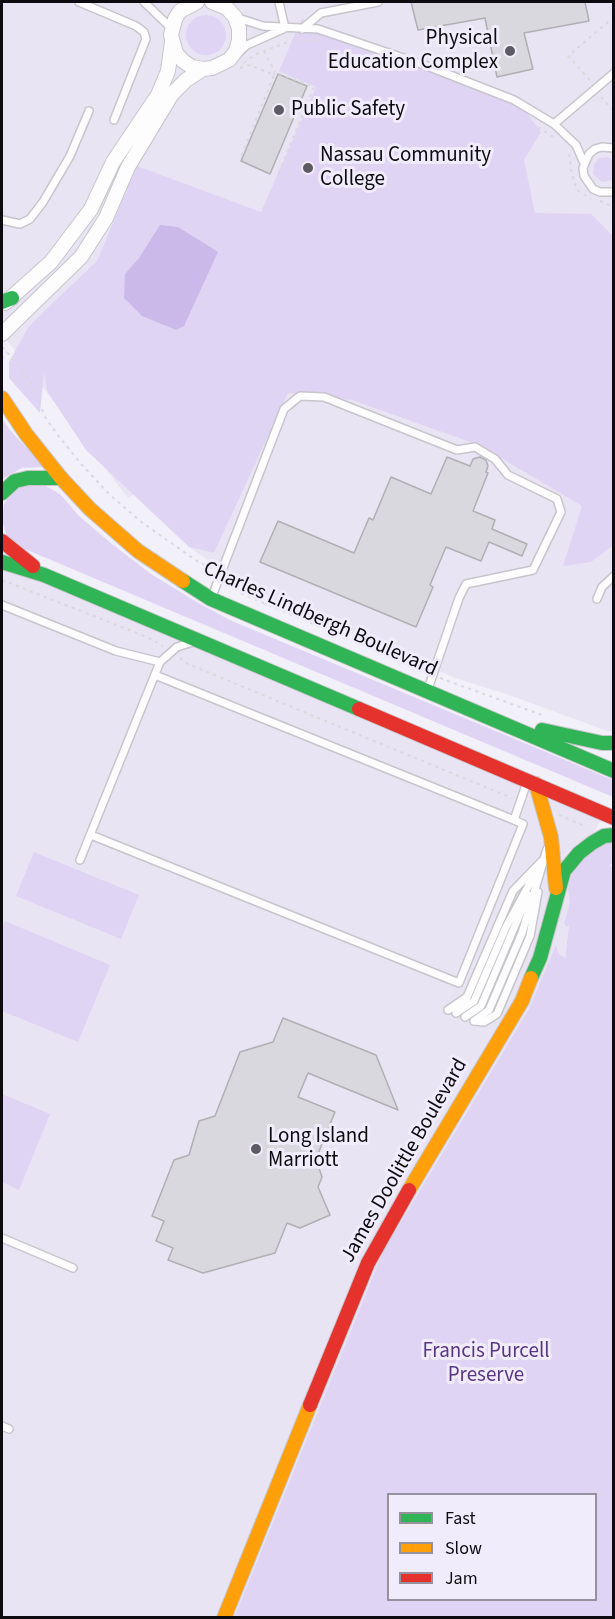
<!DOCTYPE html>
<style>
body{margin:0}
#map{position:relative;width:615px;height:1619px;overflow:hidden;background:#f2f0f8;font-family:"Source Sans 3",sans-serif}
canvas{display:block}
.frame{position:absolute;inset:0;border:3px solid #0d0b10;pointer-events:none}
.legend{position:absolute;left:387px;top:1493px;width:210px;height:108px;box-sizing:border-box;background:#f1ecfb;border:2px solid #96929d;margin:0;padding:8px 10px;list-style:none;font-size:18px;color:#0d0b10}
.legend li{display:flex;align-items:center;gap:12px;height:30px}
.legend b{width:30px;border:2px solid #96929d}
</style>
<div id="map">
<canvas width="615" height="1619"></canvas>
<div class="frame"></div>
<ul class="legend">
<li><b style="height:8px;background:#30b455"></b>Fast</li>
<li><b style="height:8px;background:#ff9f0a"></b>Slow</li>
<li><b style="height:8px;background:#e5322d"></b>Jam</li>
</ul>
</div>
<script>
const context = document.querySelector('canvas').getContext('2d');
context.lineJoin = 'round';
function paint(path, color) {
  context.fillStyle = color;
  context.fill(path, 'evenodd');
}
function poly(rows) {
  const path = new Path2D();
  for (const r of rows) {
    if (r.length === 3) {
      path.moveTo(r[0] + r[2], r[1]);
      path.arc(r[0], r[1], r[2], 0, 2 * Math.PI);
      continue;
    }
    path.moveTo(r[0], r[1]);
    for (let i = 2; i < r.length; i += 2) path.lineTo(r[i], r[i + 1]);
  }
  return path;
}
function strokePath(path, color, width, dash) {
  context.strokeStyle = color;
  context.lineWidth = width;
  context.lineCap = dash ? 'butt' : 'round';
  context.setLineDash(dash || []);
  context.stroke(path);
}
function drawText(font, color, halo, rows, align = 'center') {
  context.font = font + ' "Source Sans 3",sans-serif';
  context.lineWidth = 6;
  context.setLineDash([]);
  context.textBaseline = 'middle';
  context.strokeStyle = halo;
  context.fillStyle = color;
  for (const [text, x, y, turn = 0] of rows) {
    context.save();
    context.translate(x, y);
    context.rotate((+turn || 0) * Math.PI / 180);
    context.textAlign = isNaN(turn) ? turn : align;
    if (halo) context.strokeText(text, 0, 0);
    context.fillText(text, 0, 0);
    context.restore();
  }
}
paint(poly([
 [2,2,613,2,613,733,506,694,455,678,251,590,189,547,214,553,287,393,128,498,2,334],
 [2,564,602,817,578,866,563,967,245,1617,2,1617]
]), '#e9e4f3');
paint(poly([
 [206,35,20],
 [302,18,312,29,516,99,541,132,524,160,535,213,591,214,613,236,612,300,614,302,613,545,591,562,563,566,582,506,479,445,352,400,288,393,214,553,189,547,86,450,47,391,44,372,40,413,9,378,9,362,29,326,97,261,137,166,261,212,316,87,279,71],
 [608,157,613,160,613,180,602,182,593,174,594,165,599,158],
 [2,419,10,430,44,467,22,468,2,479],
 [27,484,44,485,60,494,79,516,112,544,151,574,200,604,232,621,613,780,613,797,20,547,7,536,2,520,4,504,12,492],
 [609,841,614,844,613,862,610,866,614,867,613,1617,234,1618,383,1252,529,1009,556,945,559,954,565,958,569,925,567,927,564,924,570,902,568,889,572,875,578,862],
 [388,1494,596,1494,596,1600,388,1600],
 [34,852,139,895,121,939,16,896],
 [5,921,110,965,78,1042,2,1011,2,929],
 [2,1094,50,1114,19,1190,2,1182]
]), '#e0d4f5');
paint(poly([
 [160,225,178,227,218,252,184,326,176,330,142,316,124,298,125,274,139,258]
]), '#cab9e9');
const building = poly([
 [411,2,585,2,589,21,524,33,533,69,497,77,485,18,418,30,411,2],
 [278,74,307,86,270,174,241,161,278,74],
 [447,457,470,466,473,459,480,457,486,460,488,466,486,472,488,473,473,511,495,520,492,529,527,544,522,556,489,542,481,561,446,547,430,585,433,587,416,627,260,562,278,521,354,553,369,518,373,520,391,477,431,494,447,457],
 [283,1018,376,1055,398,1110,308,1073,298,1097,335,1112,316,1159,322,1177,318,1187,330,1215,300,1228,287,1223,275,1253,203,1273,168,1260,173,1248,156,1241,164,1221,152,1216,174,1160,189,1155,199,1121,215,1116,240,1052,273,1042,283,1018]
]);
paint(building, '#dad8df');
strokePath(building, '#b0afb4', 1.5);
const lane = poly([
 [79,2,136,26,144,32,146,39,114,120],
 [144,2,171,28],
 [279,2,285,28],
 [235,17,263,26,318,29,427,66,514,100,554,124,576,145,584,163],
 [302,29,321,13,378,2],
 [238,53,247,45,283,29],
 [554,124,614,73],
 [614,148,602,147,595,149,589,154,583,168,584,176,593,189,600,192,614,192],
 [2,220,20,224,30,219,43,202,70,156,89,111],
 [211,599,284,409,300,396,324,397,457,450,475,447,495,459,508,475,557,499,561,512,533,570,466,584,459,598,428,689],
 [597,599,602,587,614,576],
 [2,605,116,651,160,662,80,860],
 [160,662,177,647,193,642],
 [155,675,514,820,527,782],
 [91,835,459,983,523,824,514,820],
 [448,1010,467,997,513,891,542,861],
 [456,1013,474,1001,506,927,536,872],
 [465,1017,481,1006,528,895],
 [474,1021,489,1010,522,933,547,849],
 [474,1021,484,1022,497,1014,530,936,538,892],
 [2,1238,73,1268],
 [2,1426,9,1429]
]);
const street = poly([
 [197,2,180,11,175,19,171,35,176,53,183,61,192,67,203,69,212,68,229,60,236,51,239,40,239,28,235,17,227,8,212,2],
 [5,303,51,262,91,209,113,162,158,95,168,71,172,42],
 [2,334,81,257,106,218,128,167,172,94,186,80,203,69]
]);
const fast = poly([
 [2,302,12,298],
 [2,493,15,481,28,478,61,478],
 [2,562,44,575,359,709],
 [183,581,211,599,614,771],
 [542,730,602,743,614,743],
 [531,978,540,958,564,871,579,853,592,843,604,836,614,835]
]);
const slow = poly([
 [2,398,26,434,61,478,90,509,138,551,183,581],
 [536,784,551,837,556,888],
 [409,1190,522,1001,531,978],
 [224,1618,310,1405]
]);
const jam = poly([
 [2,541,33,566],
 [359,709,614,818],
 [310,1405,368,1263,409,1190]
]);
strokePath(lane, '#c7c5cb', 10);
strokePath(street, '#c7c5cb', 16);
strokePath(fast, '#c7c5cb', 16);
strokePath(slow, '#c7c5cb', 16);
strokePath(jam, '#c7c5cb', 16);
strokePath(poly([
 [264,51,275,72],
 [244,63,256,54,288,42,320,40],
 [240,68,250,65,274,75,241,157],
 [274,75,275,72,314,87,277,177],
 [590,80,568,56,614,17],
 [601,97,614,111],
 [538,127,553,137],
 [569,154,572,175,577,190,591,199],
 [600,201,614,207],
 [2,347,20,366,31,383,45,417,57,434,81,464,109,494,140,521,197,561,213,569],
 [2,359,6,352],
 [2,437,2,449],
 [229,575,234,587,240,593,424,671],
 [2,580,147,637,163,646],
 [180,658,188,664,512,798],
 [440,678,542,715],
 [559,815,587,827]
]), '#d9d8db', 2, [3, 4.5]);
strokePath(lane, '#fdfdfe', 7);
strokePath(street, '#fdfdfe', 14);
strokePath(fast, '#30b455', 14);
strokePath(slow, '#ff9f0a', 14);
strokePath(jam, '#e5322d', 14);
for (const [x, y, r, color] of [
 [510,51,6,"#5d5b61"],
 [279,110,6,"#5d5b61"],
 [308,168,6,"#5d5b61"],
 [256,1149,6,"#5d5b61"]
]) {
  const dot = new Path2D();
  dot.arc(x, y, r, 0, 2 * Math.PI);
  context.fillStyle = color;
  context.fill(dot);
  strokePath(dot, '#f1ecfb', 2);
}
drawText('21px', '#0d0b10', '#f1ecfb', [
 ["Physical",498,39,"right"],
 ["Education Complex",498,63,"right"],
 ["Public Safety",291,110],
 ["Nassau Community",320,156],
 ["College",320,180],
 ["Long Island",268,1137],
 ["Marriott",268,1161]
], 'left');
drawText('21px', '#0d0b10', '#f1ecfb', [
 ["Charles Lindbergh Boulevard",320,620,24],
 ["James Doolittle Boulevard",405,1161,-60]
]);
drawText('21px', '#583884', '#f1ecfb', [
 ["Francis Purcell",486,1352],
 ["Preserve",486,1376]
]);
</script>
